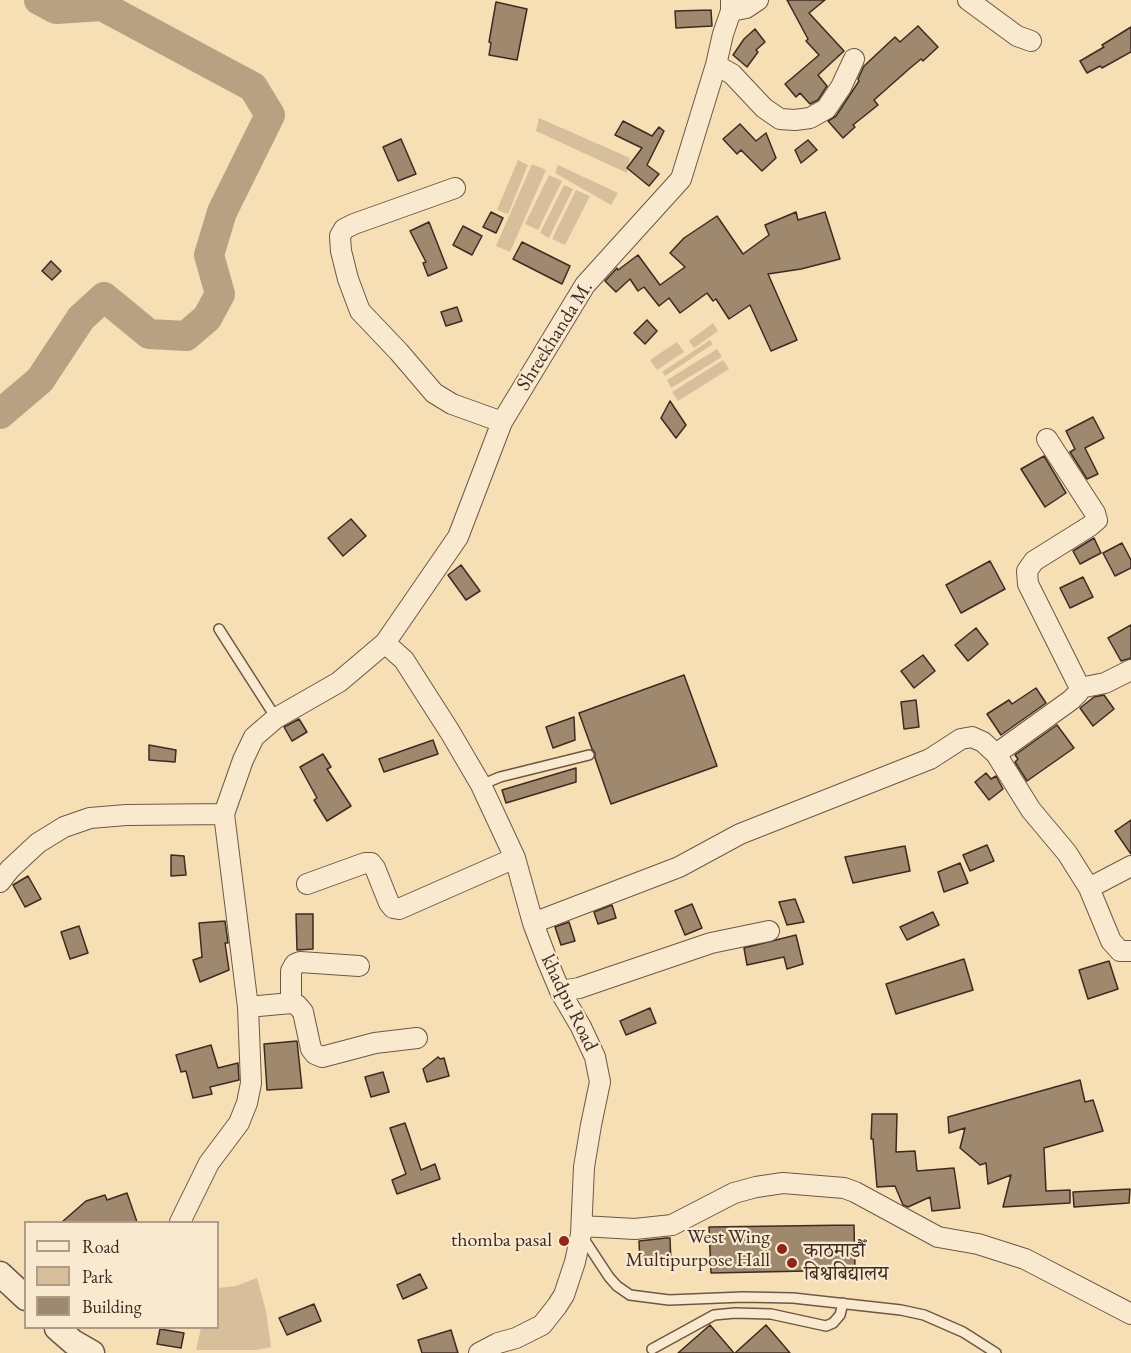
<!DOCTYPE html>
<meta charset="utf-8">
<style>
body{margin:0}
#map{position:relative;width:1131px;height:1353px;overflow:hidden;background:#f6deb5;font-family:"EB Garamond",serif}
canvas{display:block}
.legend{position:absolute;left:24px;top:1221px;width:195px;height:108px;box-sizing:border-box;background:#f9eacf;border:2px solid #af9d8a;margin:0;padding:8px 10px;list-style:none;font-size:18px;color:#3f2a22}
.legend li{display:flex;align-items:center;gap:12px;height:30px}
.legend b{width:30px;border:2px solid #af9d8a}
</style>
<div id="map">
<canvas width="1131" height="1353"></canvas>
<ul class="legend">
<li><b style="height:8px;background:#f9eacf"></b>Road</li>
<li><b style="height:16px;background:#d7bf9c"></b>Park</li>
<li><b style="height:16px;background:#9e886e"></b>Building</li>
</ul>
</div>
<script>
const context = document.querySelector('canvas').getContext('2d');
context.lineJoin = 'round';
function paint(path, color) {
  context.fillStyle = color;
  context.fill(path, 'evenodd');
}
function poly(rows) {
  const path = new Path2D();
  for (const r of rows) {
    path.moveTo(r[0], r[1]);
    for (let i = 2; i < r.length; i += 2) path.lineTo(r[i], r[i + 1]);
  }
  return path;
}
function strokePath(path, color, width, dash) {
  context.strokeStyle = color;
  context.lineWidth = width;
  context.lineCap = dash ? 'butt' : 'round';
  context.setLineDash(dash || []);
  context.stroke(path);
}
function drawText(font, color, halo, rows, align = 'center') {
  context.font = font + ' "EB Garamond","Noto Serif Devanagari",serif';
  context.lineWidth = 4.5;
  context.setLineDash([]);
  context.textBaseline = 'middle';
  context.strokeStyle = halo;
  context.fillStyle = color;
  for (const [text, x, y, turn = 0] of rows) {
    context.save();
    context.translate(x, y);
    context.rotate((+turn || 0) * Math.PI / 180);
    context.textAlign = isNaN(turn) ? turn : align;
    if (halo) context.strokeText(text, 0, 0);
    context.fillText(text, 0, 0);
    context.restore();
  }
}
paint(poly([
 [539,118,630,158,627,173,536,131],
 [518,160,528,165,508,214,497,210],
 [532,164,546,170,510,252,496,246],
 [558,165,618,193,611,205,555,173],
 [549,175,562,181,538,230,525,224],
 [564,185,573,189,549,238,540,233],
 [576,190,590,196,565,245,552,239],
 [713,323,718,331,694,348,689,341],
 [710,340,713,344,665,376,662,372],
 [677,342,684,352,657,370,650,360],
 [717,349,722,357,671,388,667,380],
 [723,360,729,369,678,401,672,392],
 [257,1278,266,1311,271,1347,257,1350,196,1350,201,1328,218,1328,218,1288,236,1286]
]), '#d7bf9c');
strokePath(poly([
 [0,414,40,380,81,318,104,297,149,334,186,336,207,318,220,294,209,255,222,212,270,115,253,87,102,6,56,9,39,0]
]), '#b8a183', 30);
const building = poly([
 [787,0,825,0,809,13,844,51,818,75,827,86,818,100,810,104,800,93,796,97,785,84,819,55,806,41,808,39,787,0],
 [496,2,527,9,517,60,489,55,491,43,489,42,496,2],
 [711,10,712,26,676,28,675,11,711,10],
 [918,26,938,47,923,61,921,59,909,69,874,100,878,105,853,125,855,127,843,138,828,121,836,116,859,81,858,79,864,66,895,37,900,42,918,26],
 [1131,27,1131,52,1102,68,1100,66,1087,73,1080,61,1104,47,1102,45,1131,27],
 [755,29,765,42,756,50,758,52,747,67,733,55,744,39,755,29],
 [623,121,652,136,659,127,664,131,647,165,659,174,649,186,627,168,642,148,615,135,623,121],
 [740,124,756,141,766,133,776,158,762,171,741,150,737,154,723,139,740,124],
 [401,139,416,174,398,181,383,147,401,139],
 [808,140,817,150,801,163,795,150,808,140],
 [491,212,503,218,496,233,483,227,491,212],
 [796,212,798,220,825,212,840,259,801,269,768,274,797,340,771,351,750,305,729,319,716,299,713,301,707,293,680,313,669,298,659,306,644,287,638,291,630,279,616,292,605,281,617,268,618,270,638,255,660,285,685,267,670,253,684,238,717,216,743,254,769,235,765,225,796,212],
 [429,222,447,268,428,276,423,263,426,262,410,231,429,222],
 [463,226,482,236,472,255,453,245,463,226],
 [522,242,570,266,562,284,513,259,522,242],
 [51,261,61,271,52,280,42,271,51,261],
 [457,307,462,321,446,326,441,312,457,307],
 [647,320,657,331,645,344,634,333,647,320],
 [670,401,686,425,676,438,661,418,670,401],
 [1093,417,1104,438,1085,448,1098,474,1087,479,1070,452,1075,449,1066,431,1093,417],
 [1044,456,1066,493,1045,507,1021,469,1044,456],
 [351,519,366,536,343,556,328,538,351,519],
 [1094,538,1101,553,1080,564,1073,551,1094,538],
 [1122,543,1131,560,1131,568,1115,576,1103,553,1122,543],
 [990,561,1005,589,961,613,946,585,990,561],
 [461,565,480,591,466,600,448,575,461,565],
 [1083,577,1093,597,1070,608,1060,588,1083,577],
 [1131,625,1131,658,1121,661,1108,638,1131,625],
 [976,628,988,644,968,661,955,645,976,628],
 [923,655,935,671,914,688,901,671,923,655],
 [684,675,717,766,611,804,595,758,595,753,592,749,579,713,684,675],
 [1036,688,1046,703,1001,735,987,714,1009,700,1012,704,1036,688],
 [1104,695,1114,709,1093,726,1080,708,1094,697,1104,695],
 [916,700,919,727,904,729,901,702,916,700],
 [574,717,575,740,553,748,546,727,574,717],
 [299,719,307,732,292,741,284,727,299,719],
 [1057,725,1074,748,1027,781,1015,762,1018,759,1015,755,1057,725],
 [433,740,438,754,384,772,379,759,433,740],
 [149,745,176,750,175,762,149,760,149,745],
 [323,754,331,767,327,769,351,806,327,821,314,800,317,798,300,767,323,754],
 [576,768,576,782,506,803,502,790,576,768],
 [986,773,991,779,996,776,1003,789,989,800,975,782,986,773],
 [1131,820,1131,854,1115,831,1131,820],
 [987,845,994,861,970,871,963,855,987,845],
 [905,846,910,871,853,883,845,857,905,846],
 [171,855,184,856,186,875,171,876,171,855],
 [960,863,968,883,944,892,938,872,960,863],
 [28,876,41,899,25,907,13,885,28,876],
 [795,899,804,922,787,925,779,902,795,899],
 [692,904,702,928,685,935,675,911,692,904],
 [612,905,616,918,598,924,594,912,612,905],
 [933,912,939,925,907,940,900,927,933,912],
 [296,914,313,914,313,949,297,950,296,914],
 [225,921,228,943,225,943,229,970,200,982,193,960,202,957,199,923,225,921],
 [569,922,575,941,561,945,555,927,569,922],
 [79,926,88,953,70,959,61,932,79,926],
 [796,935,803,964,787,969,784,957,747,965,744,948,796,935],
 [964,959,973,990,896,1014,886,984,964,959],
 [1109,961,1118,989,1088,999,1079,970,1109,961],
 [650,1008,656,1023,626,1035,620,1021,650,1008],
 [297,1041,302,1088,267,1090,264,1044,297,1041],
 [211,1045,218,1068,238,1063,239,1080,210,1087,212,1094,193,1098,186,1071,181,1072,176,1055,211,1045],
 [438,1057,440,1059,444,1058,449,1076,427,1082,423,1069,438,1057],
 [383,1072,389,1092,371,1097,365,1077,383,1072],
 [1080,1080,1085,1102,1093,1100,1103,1131,1044,1148,1046,1191,1070,1190,1070,1203,1003,1207,1011,1175,988,1184,986,1163,980,1165,960,1148,965,1128,949,1133,948,1117,1080,1080],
 [872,1114,897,1114,896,1152,915,1151,917,1171,954,1168,960,1208,932,1211,930,1197,908,1207,903,1205,895,1186,877,1187,873,1139,871,1139,872,1114],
 [405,1123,421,1170,435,1164,440,1179,397,1194,392,1180,406,1174,390,1128,405,1123],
 [1130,1189,1129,1203,1074,1207,1073,1192,1130,1189],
 [127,1193,137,1222,62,1222,86,1201,105,1195,107,1200,127,1193],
 [854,1225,855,1270,711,1273,709,1227,854,1225],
 [666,1238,670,1238,671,1264,640,1265,639,1241,666,1238],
 [420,1274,427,1288,403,1299,397,1285,420,1274],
 [314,1304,321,1321,287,1335,279,1318,314,1304],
 [710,1325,734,1353,678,1353,710,1325],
 [766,1325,790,1353,735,1353,766,1325],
 [160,1329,184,1333,181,1348,157,1344,160,1329],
 [451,1330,458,1353,422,1353,418,1340,451,1330]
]);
paint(building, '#9e886e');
strokePath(building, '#3f2a22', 1.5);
const service = poly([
 [219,629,276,718],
 [481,785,500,777,589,755],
 [582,1236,609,1277,617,1286,630,1295,669,1300,743,1297,793,1298,901,1310,924,1315,963,1332,996,1353],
 [652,1349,714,1315,735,1313,771,1314,826,1326,833,1323,840,1315,843,1303]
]);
const minor = poly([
 [968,0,1017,36,1031,41],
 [731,11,746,8,758,0],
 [716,65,732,74,764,108,780,119,795,120,810,118,826,109,841,87,854,59],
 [455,188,354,224,344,229,340,236,341,251,348,279,360,311,399,352,434,393,452,404,502,422],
 [385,643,404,660,450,732,481,785,515,858,533,923,547,960,560,991,581,1027,595,1057,600,1082,591,1125,584,1167,581,1234,575,1262,564,1295,557,1306,542,1325,516,1338,498,1343,479,1353],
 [1080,688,1105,683,1131,670],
 [996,754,1071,700,1078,693,1080,688,1028,584,1027,571,1034,561,1090,526,1097,520,1095,513,1047,439],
 [0,882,10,869,38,843,64,827,90,818,126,815,224,814,243,760,254,737,276,718,339,682,385,643,458,537,502,422,585,285,681,179,716,65,723,34,731,11,731,0],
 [307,884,365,863,371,863,375,868,389,903,393,908,399,909,515,858],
 [1089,888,1131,866],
 [533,923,679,867,740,834,930,759,961,739,972,737,983,742,996,754,1031,810,1067,853,1089,888,1111,941,1120,951,1131,951],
 [560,991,579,988,611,977,711,943,769,931],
 [291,1003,291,971,295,964,300,962,359,966],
 [248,1007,291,1003,297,1005,303,1012,311,1049,315,1054,322,1057,375,1043,417,1038],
 [180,1222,209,1163,239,1123,247,1103,251,1083,248,1007,224,814],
 [582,1226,635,1229,672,1225,734,1193,756,1187,783,1183,844,1188,855,1192,938,1237,978,1244,1025,1259,1131,1314]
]);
const tertiary = poly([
 [0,1274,26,1298],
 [57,1328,73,1342,92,1353]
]);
strokePath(service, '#6d5747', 12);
strokePath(minor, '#6d5747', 22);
strokePath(tertiary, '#6d5747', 27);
strokePath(service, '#f9eacf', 9);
strokePath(minor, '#f9eacf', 20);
strokePath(tertiary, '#f9eacf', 24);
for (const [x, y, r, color] of [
 [564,1241,6,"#8f2418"],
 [782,1249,6,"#8f2418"],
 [792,1263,6,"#8f2418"]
]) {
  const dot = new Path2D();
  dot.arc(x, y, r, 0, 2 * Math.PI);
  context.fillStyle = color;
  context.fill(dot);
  strokePath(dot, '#f9eacf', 2);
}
drawText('20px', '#3f2a22', '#f9eacf', [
 ["Shreekhanda M.",555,336,-58],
 ["khadpu Road",569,1003,64]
]);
drawText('20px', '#3f2a22', '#f9eacf', [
 ["West Wing",770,1238],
 ["Multipurpose Hall",770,1261],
 ["thomba pasal",552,1241],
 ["काठमाडौँ",804,1252,"left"],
 ["बिश्वबिद्यालय",804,1275,"left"]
], 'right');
</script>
